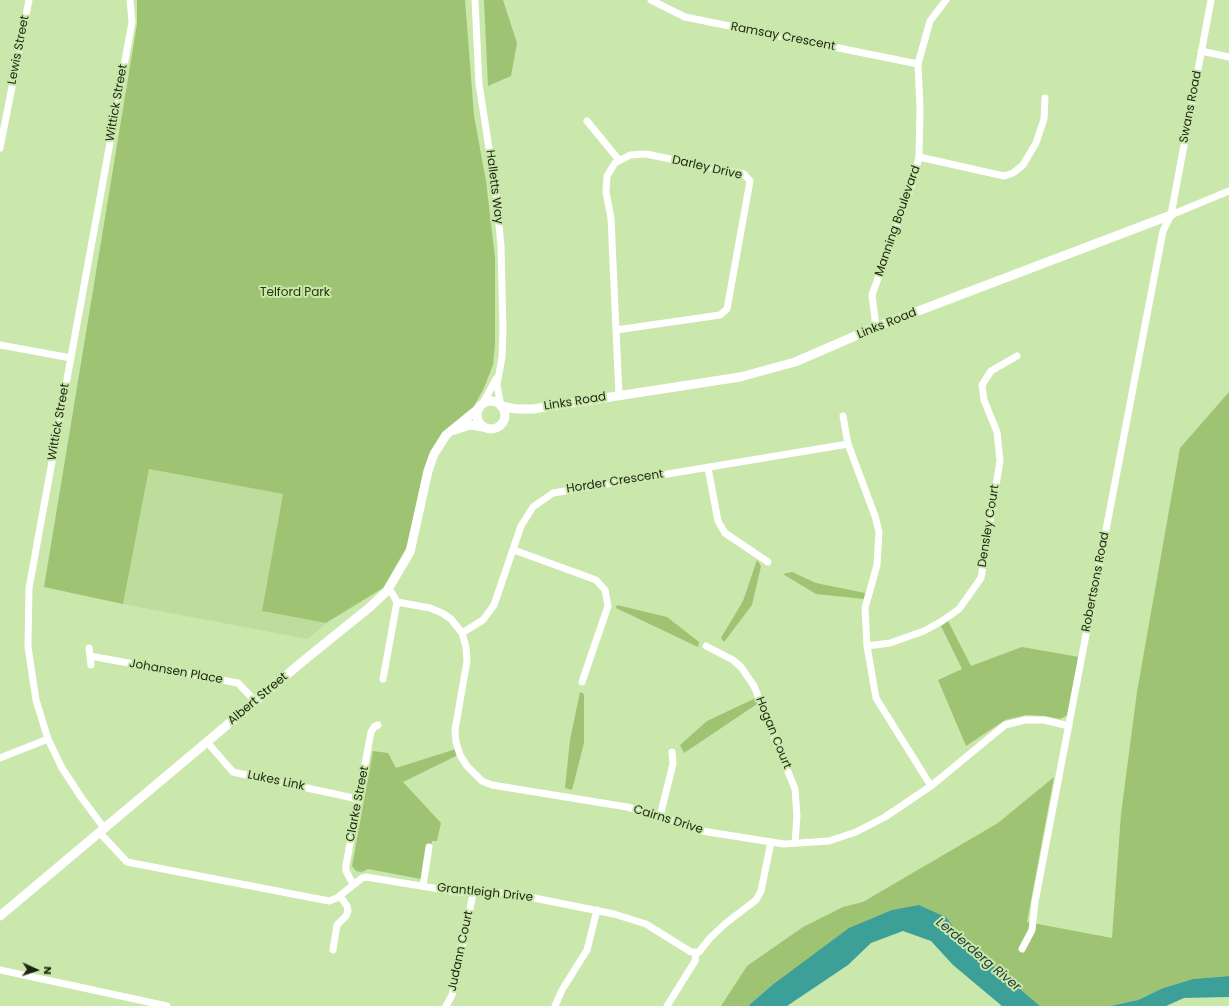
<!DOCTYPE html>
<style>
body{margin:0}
#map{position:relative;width:1229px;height:1006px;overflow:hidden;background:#cae7ac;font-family:Poppins,sans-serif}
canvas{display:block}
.north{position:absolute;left:16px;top:950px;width:40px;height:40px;-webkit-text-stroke:3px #cae7ac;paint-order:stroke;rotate:93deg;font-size:11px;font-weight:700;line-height:16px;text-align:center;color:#1b250f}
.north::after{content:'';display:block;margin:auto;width:14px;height:18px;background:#1b250f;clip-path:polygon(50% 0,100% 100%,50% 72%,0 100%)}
</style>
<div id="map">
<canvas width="1229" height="1006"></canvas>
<div class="north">N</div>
</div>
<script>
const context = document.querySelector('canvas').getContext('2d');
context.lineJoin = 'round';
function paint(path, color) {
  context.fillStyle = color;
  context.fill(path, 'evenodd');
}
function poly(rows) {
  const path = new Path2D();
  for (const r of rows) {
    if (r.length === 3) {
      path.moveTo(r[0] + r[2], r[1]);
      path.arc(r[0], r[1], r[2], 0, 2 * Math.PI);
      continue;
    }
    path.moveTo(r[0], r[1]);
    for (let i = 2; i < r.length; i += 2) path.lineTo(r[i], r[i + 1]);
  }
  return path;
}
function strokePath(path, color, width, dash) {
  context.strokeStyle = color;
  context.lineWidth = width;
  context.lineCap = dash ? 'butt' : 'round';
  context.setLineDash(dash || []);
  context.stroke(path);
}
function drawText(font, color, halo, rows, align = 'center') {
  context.font = font + ' Poppins,sans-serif';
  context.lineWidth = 4;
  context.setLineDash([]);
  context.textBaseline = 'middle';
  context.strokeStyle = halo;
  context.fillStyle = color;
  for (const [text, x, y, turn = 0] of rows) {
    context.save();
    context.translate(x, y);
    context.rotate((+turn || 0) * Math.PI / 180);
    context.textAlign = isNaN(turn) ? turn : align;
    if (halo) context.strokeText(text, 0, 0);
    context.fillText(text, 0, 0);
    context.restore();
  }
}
paint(poly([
 [149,469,283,494,262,611,326,623,308,639,123,604]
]), '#bedd9c');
paint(poly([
 [137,0,465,0,474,116,486,181,495,258,495,345,493,365,483,390,475,404,469,414,442,433,424,469,409,543,383,588,326,623,262,611,283,494,149,469,123,604,44,587,137,24],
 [484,0,503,0,517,43,511,76,488,86],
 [1229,392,1229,976,1193,979,1163,988,1138,1000,1110,1006,1040,1006,966,943,946,917,919,905,771,986,748,1006,721,1006,747,966,803,927,843,907,863,902,998,823,1054,777,1027,922,1112,938,1121,814,1137,692,1180,448],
 [757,560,761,566,752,605,724,642,721,638,743,601],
 [792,572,816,583,865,593,864,599,816,594,783,574],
 [617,605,667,617,699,642,698,647,616,608],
 [948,621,971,666,1022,647,1079,657,1068,715,1060,719,1045,716,1026,715,1005,720,966,746,938,680,962,669,941,626],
 [580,692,584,694,584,743,572,790,565,788,570,740],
 [758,697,760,702,684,753,680,745,707,721],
 [456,749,458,755,403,782,441,823,437,841,432,841,427,872,421,879,368,869,362,872,356,871,352,866,373,751,388,753,396,768]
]), '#9ec372');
paint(poly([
 [919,905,946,917,966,943,1040,1006,1002,1006,953,965,931,941,903,931,871,943,848,965,787,1006,748,1006,771,986,849,928,892,910],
 [1229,976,1229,997,1184,998,1166,1006,1110,1006,1138,1000,1163,988,1193,979]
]), '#3ca099');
strokePath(poly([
 [475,0,479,84,496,193,501,246,503,330,502,357,497,385,501,406],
 [651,0,685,17,918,64],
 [1201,51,1229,57],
 [587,121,619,160],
 [0,148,29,0],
 [919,157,1004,176,1013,173,1023,165,1036,143,1044,119,1045,98],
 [1171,215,1229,191],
 [876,327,872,295,913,181,919,157,920,108,918,64,930,21,946,0],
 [616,330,720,315,727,309,750,181,744,174,646,154,630,155,615,163,607,176,606,192,611,218,616,330,619,395],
 [0,345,71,358],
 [482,405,496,379],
 [843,416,848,444,875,516,879,532,877,565,865,608,867,646,876,698,931,786],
 [708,468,718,521,725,533,768,562],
 [514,550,596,580,605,590,608,606,582,682],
 [387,591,392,593,397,602,430,608,442,613,451,619,462,633,466,647,467,661,455,730,456,742,460,755,467,766,482,781,492,785,627,807,660,816,702,831,784,844,829,841,856,832,885,817,931,786,1005,725,1025,720,1044,720,1069,726],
 [462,633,483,620,494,605,521,526,533,507,553,493,848,444],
 [706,646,733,660,741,667,754,686,795,789,797,816,795,843],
 [867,646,890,643,924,631,942,621,959,609,981,578,1000,461,997,432,984,400,982,385,991,371,1017,356],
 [89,648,91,665],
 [90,656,238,683,255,701],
 [383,679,397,602],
 [207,742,233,772,358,799],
 [0,758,48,739],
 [660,816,673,764,672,752],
 [104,828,81,797,62,768,48,739,36,700,28,647,29,588,132,22,130,0],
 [99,832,127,862,329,901,337,898,362,878,366,877,458,892,509,893,614,914,646,924,691,952,699,952,710,938,726,923,756,900,761,891,771,842],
 [353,884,346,871,346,865,371,732,374,727,378,725],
 [423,886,429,847],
 [1022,949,1032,930,1035,902,1163,231,1171,215,1211,0],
 [333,950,337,925,346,916,348,911,347,906,340,896],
 [0,970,167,1006],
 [446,1006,452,995,454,988,473,894],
 [555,1006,562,990,587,950,597,910],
 [667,1006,695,961,696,952]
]), '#fff', 7);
strokePath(poly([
 [491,415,14],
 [501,406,516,409,533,409,740,377,795,362,876,327,1171,215],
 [455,430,470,425,483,427],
 [0,916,302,662,370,607,387,591,410,552,428,471,434,454,446,435,478,409]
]), '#fff', 9);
drawText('12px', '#1b250f', '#cae7ac', [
 ["Ramsay Crescent",783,37,11],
 ["Lewis Street",19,50,-79],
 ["Wittick Street",117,103,-80],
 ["Swans Road",1191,107,-79],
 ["Darley Drive",707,168,13],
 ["Halletts Way",494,187,83],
 ["Manning Boulevard",898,221,-71],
 ["Links Road",887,324,-22],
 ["Links Road",575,402,-9],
 ["Wittick Street",59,422,-80],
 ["Horder Crescent",615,482,-9],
 ["Densley Court",989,526,-81],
 ["Robertsons Road",1096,582,-79],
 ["Johansen Place",176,672,10],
 ["Albert Street",258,699,-40],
 ["Hogan Court",773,733,68],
 ["Lukes Link",276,781,12],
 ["Clarke Street",358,804,-79],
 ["Cairns Drive",668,820,17],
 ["Grantleigh Drive",485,893,6],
 ["Judann Court",461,951,-78]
]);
drawText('12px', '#233607', '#cae7ac', [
 ["Telford Park",295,293]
]);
drawText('italic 13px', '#1b3937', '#cae7ac', [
 ["Lerderderg River",978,955,40]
]);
</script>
